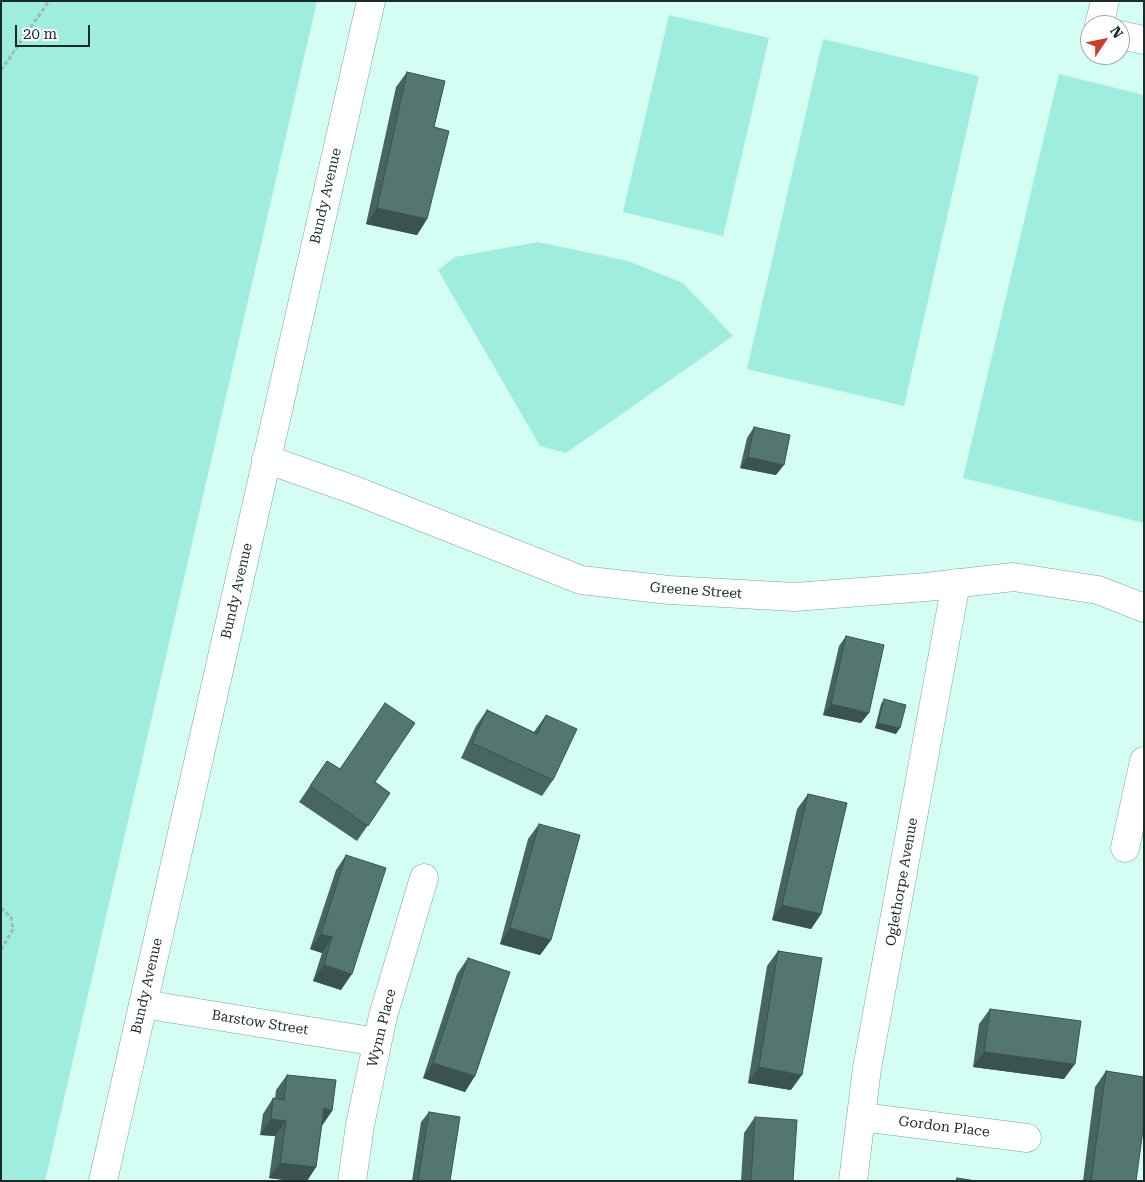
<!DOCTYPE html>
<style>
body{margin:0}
#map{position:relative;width:1145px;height:1182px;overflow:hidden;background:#d4fdf4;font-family:"Roboto Serif",serif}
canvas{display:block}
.frame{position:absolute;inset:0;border:2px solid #1b2b28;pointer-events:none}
.north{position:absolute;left:1080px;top:15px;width:50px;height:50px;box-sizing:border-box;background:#fff;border:1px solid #a4aaa9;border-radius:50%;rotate:56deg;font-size:14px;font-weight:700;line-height:20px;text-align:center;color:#1b2b28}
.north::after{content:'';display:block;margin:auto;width:18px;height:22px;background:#ca3e2b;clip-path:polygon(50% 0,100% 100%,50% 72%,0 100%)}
.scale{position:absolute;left:15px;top:25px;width:75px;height:22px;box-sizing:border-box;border:2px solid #1b2b28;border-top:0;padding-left:6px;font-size:15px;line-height:18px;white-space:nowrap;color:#1b2b28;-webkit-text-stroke:4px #fff;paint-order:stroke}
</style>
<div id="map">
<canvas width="1145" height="1182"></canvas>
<div class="frame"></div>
<div class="north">N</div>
<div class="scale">20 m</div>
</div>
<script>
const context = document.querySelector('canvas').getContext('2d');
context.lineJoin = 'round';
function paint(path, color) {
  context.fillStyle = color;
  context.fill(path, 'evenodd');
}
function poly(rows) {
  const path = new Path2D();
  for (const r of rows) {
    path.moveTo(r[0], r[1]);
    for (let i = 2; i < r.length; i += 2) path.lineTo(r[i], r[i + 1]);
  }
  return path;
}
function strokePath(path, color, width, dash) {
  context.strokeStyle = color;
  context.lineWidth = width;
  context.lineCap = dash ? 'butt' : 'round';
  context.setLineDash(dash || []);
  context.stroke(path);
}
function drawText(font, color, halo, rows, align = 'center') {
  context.font = font + ' "Roboto Serif",serif';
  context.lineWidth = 5;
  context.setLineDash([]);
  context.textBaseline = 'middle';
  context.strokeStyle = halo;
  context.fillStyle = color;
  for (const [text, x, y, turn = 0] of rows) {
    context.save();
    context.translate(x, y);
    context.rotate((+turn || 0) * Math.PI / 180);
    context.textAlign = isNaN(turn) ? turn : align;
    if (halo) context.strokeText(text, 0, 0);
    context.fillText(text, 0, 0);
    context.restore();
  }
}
paint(poly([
 [1,1,317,1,45,1181,1,1181],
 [669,15,769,38,723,236,623,212],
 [823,39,979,76,904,406,747,369],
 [1059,74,1144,95,1144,523,963,478],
 [538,242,628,261,683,283,733,336,566,453,540,446,438,270,455,257]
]), '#9fedde');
const minor = poly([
 [1099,25,1105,1],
 [1120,35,1144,40],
 [266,459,354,490,581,580,669,590,795,597,926,587,1013,577,1098,590,1144,608],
 [1125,848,1144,761],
 [143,1004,377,1042],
 [862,1117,1027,1138],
 [103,1181,371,1],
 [352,1181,360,1125,383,1016,424,878],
 [853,1181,867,1068,956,583]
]);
strokePath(minor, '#7ca39b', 29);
strokePath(poly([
 [1,70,49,1],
 [1,908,11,917,13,929,1,950]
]), '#9abbb4', 3, [4, 2.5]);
strokePath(minor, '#fff', 28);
paint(poly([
 [407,72,434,127,427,219,417,235,366,224,396,87],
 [754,427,776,475,740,468,747,438],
 [846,636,861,723,823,715,839,646],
 [884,699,896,734,875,728,881,704],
 [487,710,534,732,546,715,553,780,542,796,461,758,476,726],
 [327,761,340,769,375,782,390,793,357,841,299,802],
 [808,794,821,914,811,929,772,920,797,809],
 [539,824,551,940,540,955,500,944,528,839],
 [346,855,341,990,313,981,322,953,310,949,336,870],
 [778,951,791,1090,748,1083,767,966],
 [468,958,465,1092,423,1078,457,974],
 [990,1009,1064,1079,973,1067,979,1024],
 [1106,1071,1136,1181,1083,1181,1095,1087],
 [287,1075,332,1111,322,1126,316,1167,307,1181,292,1181,269,1178,275,1136,260,1135,263,1114,273,1098,275,1099,276,1090],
 [429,1112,450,1181,412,1181,421,1122],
 [755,1117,793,1181,741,1181,744,1133]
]), '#476660');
paint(poly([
 [377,208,427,219,417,235,366,224],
 [748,457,784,465,776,475,740,468],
 [831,704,869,713,861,723,823,715],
 [878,723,900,728,896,734,875,728],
 [782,905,821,914,811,929,772,920],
 [510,928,551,940,540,955,500,944],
 [321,934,332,937,322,953,310,949],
 [324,965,352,974,341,990,313,981],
 [984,1052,1075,1064,1064,1079,973,1067],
 [433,1063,475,1076,465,1092,423,1078],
 [759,1067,802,1075,791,1090,748,1083],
 [324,1108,332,1111,321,1126],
 [271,1119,286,1121,275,1136,260,1135],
 [280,1163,316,1167,307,1181,292,1181,269,1178]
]), '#3a534e');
const building = poly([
 [407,72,445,81,434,127,449,131,427,219,377,208,407,72],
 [754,427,790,435,784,465,748,457,754,427],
 [846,636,884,645,869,713,831,704,846,636],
 [884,699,906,705,900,728,878,723,884,699],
 [385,703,415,723,375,782,390,793,368,826,310,786,327,761,340,769,385,703],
 [487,710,537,734,546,715,577,729,553,780,472,743,487,710],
 [808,794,847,803,821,914,782,905,808,794],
 [539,824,580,835,551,940,510,928,539,824],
 [346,855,386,868,352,974,324,965,332,937,321,934,346,855],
 [778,951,822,958,802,1075,759,1067,778,951],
 [468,958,510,972,475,1076,433,1063,468,958],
 [990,1009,1081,1021,1075,1064,984,1052,990,1009],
 [1106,1071,1144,1077,1144,1123,1136,1181,1091,1181,1106,1071],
 [287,1075,336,1080,332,1111,324,1108,316,1167,280,1163,286,1121,271,1119,273,1098,284,1100,287,1075],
 [429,1112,460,1117,450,1181,418,1181,429,1112],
 [755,1117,797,1120,793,1181,751,1181,755,1117],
 [957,1178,976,1181,956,1181,957,1178]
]);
paint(building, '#537770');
strokePath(building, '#3a534e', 1);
drawText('14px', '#1b2b28', '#fff', [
 ["Bundy Avenue",326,196,-77],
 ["Bundy Avenue",237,591,-77],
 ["Greene Street",696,591,4],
 ["Oglethorpe Avenue",902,882,-80],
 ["Bundy Avenue",147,986,-77],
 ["Barstow Street",260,1023,9],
 ["Wynn Place",382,1028,-76],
 ["Gordon Place",944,1127,7]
]);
</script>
